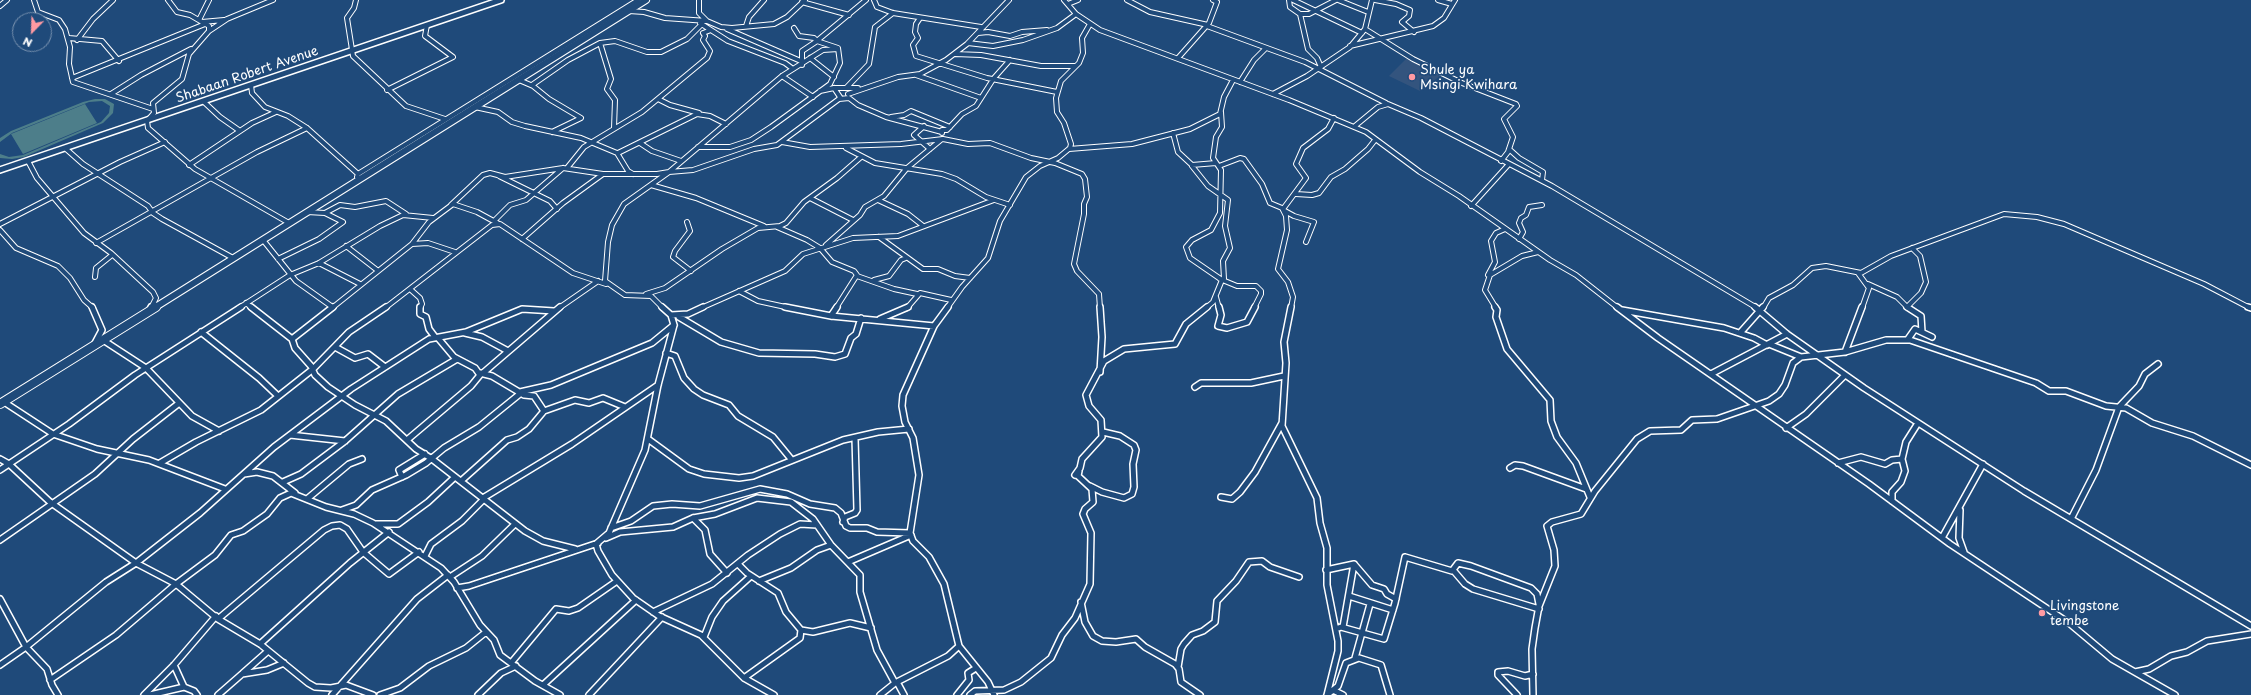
<!DOCTYPE html>
<style>
body{margin:0}
#map{position:relative;width:2251px;height:695px;overflow:hidden;background:#1f4a7a;font-family:"Playpen Sans",sans-serif}
canvas{display:block}
.north{position:absolute;left:12px;top:12px;width:40px;height:40px;box-sizing:border-box;background:#1f4a7a;border:1px solid #7992af;border-radius:50%;rotate:203deg;font-size:11px;font-weight:700;line-height:16px;text-align:center;color:#fff}
.north::after{content:'';display:block;margin:auto;width:14px;height:18px;background:#ff9aa2;clip-path:polygon(50% 0,100% 100%,50% 72%,0 100%)}
</style>
<div id="map">
<canvas width="2251" height="695"></canvas>
<div class="north">N</div>
</div>
<script>
const context = document.querySelector('canvas').getContext('2d');
context.lineJoin = 'round';
function paint(path, color) {
  context.fillStyle = color;
  context.fill(path, 'evenodd');
}
function poly(rows) {
  const path = new Path2D();
  for (const r of rows) {
    path.moveTo(r[0], r[1]);
    for (let i = 2; i < r.length; i += 2) path.lineTo(r[i], r[i + 1]);
  }
  return path;
}
function strokePath(path, color, width, dash) {
  context.strokeStyle = color;
  context.lineWidth = width;
  context.lineCap = dash ? 'butt' : 'round';
  context.setLineDash(dash || []);
  context.stroke(path);
}
function drawText(font, color, halo, rows, align = 'center') {
  context.font = font + ' "Playpen Sans",sans-serif';
  context.lineWidth = 3.5;
  context.setLineDash([]);
  context.textBaseline = 'middle';
  context.strokeStyle = halo;
  context.fillStyle = color;
  for (const [text, x, y, turn = 0] of rows) {
    context.save();
    context.translate(x, y);
    context.rotate((+turn || 0) * Math.PI / 180);
    context.textAlign = isNaN(turn) ? turn : align;
    if (halo) context.strokeText(text, 0, 0);
    context.fillText(text, 0, 0);
    context.restore();
  }
}
paint(poly([
 [1407,58,1444,73,1420,91,1389,76]
]), '#33547e');
paint(poly([
 [95,99,105,99,114,104,113,113,103,123,24,157,12,159,0,158,0,154,9,157,23,155,101,122,109,113,110,106,102,101,89,102,12,133,0,142,0,138,11,131,83,102],
 [85,104,97,123,23,154,11,134]
]), '#4d7e8a');
const minorFar1 = poly([
 [34,0,38,12,59,20,65,29,70,47,69,64,73,82,153,109],
 [168,0,177,12,190,15,209,26,209,31,189,54,182,79,153,103,154,113,147,121,148,128,195,169,289,223],
 [356,0,354,8,347,18,353,56,406,106,445,119],
 [699,0,699,13,707,21],
 [874,0,877,7,893,13,981,27],
 [1064,0,1076,14,1100,30,1289,100,1366,132,1420,172,1459,196,1550,260,1576,275,1618,308],
 [1127,0,1150,12,1208,25],
 [1289,0,1290,7,1300,14,1308,49,1317,58,1321,67],
 [1293,0,1362,33],
 [1338,0,1368,12],
 [1375,0,1396,4,1410,10,1409,16,1402,22,1414,32],
 [1438,0,1452,4],
 [802,2,849,15],
 [1068,4,1078,0],
 [0,6,7,0],
 [629,11,644,12,665,18,707,21,721,27,732,28,774,24,787,17,805,0],
 [1300,14,1309,14,1336,0],
 [920,18,916,24,915,32,918,38,913,45,916,56,987,78,1057,92],
 [199,20,209,0],
 [202,22,224,20],
 [700,23,728,41,785,63,793,69],
 [746,26,749,17,764,0],
 [1207,26,1305,62,1386,103],
 [794,28,799,36,814,38,817,41],
 [727,29,803,62],
 [1365,29,1413,59,1462,83,1516,104,1517,106,1504,119,1513,137,1508,152,1501,161],
 [209,31,227,19,273,0],
 [978,33,988,32,1010,36,1022,32,1047,30],
 [69,38,102,41,119,61],
 [77,40,93,19,113,0],
 [818,40,866,0],
 [600,43,611,79,607,89,615,100,614,128],
 [968,43,993,46,1023,40,1057,28,1076,14],
 [1350,46,1433,26,1444,18,1455,0],
 [955,54,981,55,1041,66,1075,66],
 [810,58,834,77],
 [1178,58,1209,23,1217,2,1213,0],
 [916,75,981,98],
 [782,76,813,97],
 [72,78,205,24],
 [519,80,533,86,549,99,581,118,552,132],
 [1240,82,1254,60,1266,48],
 [251,85,252,93,265,107,288,116,307,128,358,174,357,177],
 [532,85,568,60,600,43,615,41,647,52,661,52,687,39,702,24],
 [834,88,840,97,839,99],
 [846,88,869,64,875,27,893,13],
 [387,90,453,57,425,36,427,25],
 [820,91,834,88,858,88],
 [111,94,141,75,191,49],
 [848,94,898,77,920,74,946,60,967,44,1009,0],
 [1273,94,1307,76,1350,47,1365,29,1372,0],
 [658,99,670,105,699,113],
 [203,101,220,117,240,131],
 [475,107,498,112,512,122,525,126,581,138,617,153,628,171,633,174],
 [891,117,904,115,911,111,950,127],
 [924,126,914,135,930,149],
 [1355,126,1378,107,1388,104,1421,118,1552,186,1757,308],
 [942,133,942,130,947,130,962,114,976,106,994,78,1010,60],
 [1173,133,1178,152,1192,165,1216,163],
 [782,142,810,147,901,144,943,139,968,144,990,143,1031,158,1055,163,1082,174,1085,179,1087,197,1084,204,1084,214,1074,264,1077,271,1099,294,1100,308],
 [640,143,652,151,681,161],
 [698,147,730,147,751,140,771,127,830,84,840,63,838,48,817,41,802,51,802,65],
 [65,148,83,164,148,206,153,213,162,219,233,258],
 [846,148,875,163,942,174,956,179,986,197,1010,205],
 [1069,149,1132,144,1190,129,1220,114,1224,97,1233,80],
 [1509,149,1519,158,1543,172,1542,180],
 [618,153,697,114,710,116,726,124],
 [28,161,37,178,84,233,111,253,153,292,156,298,151,308],
 [189,165,252,123,276,112],
 [1192,166,1208,186,1228,200,1225,226,1230,248,1223,261,1224,279],
 [1219,166,1240,158,1244,159,1262,184,1270,203,1282,208,1286,216,1287,230,1278,269,1288,282,1293,297,1291,308],
 [567,168,584,147,642,112,707,58,710,51,703,40,705,36,703,33,711,30],
 [358,174,638,0],
 [499,176,550,201,557,209],
 [651,185,696,198,764,226],
 [1296,194,1312,195,1319,193,1331,177,1345,169,1368,149,1375,140],
 [810,198,853,220],
 [878,200,908,214,922,225],
 [451,205,483,175,490,173,505,177,563,168,603,174],
 [1471,206,1509,164],
 [1283,209,1306,178,1296,164,1303,148,1328,129,1334,118],
 [1283,210,1294,216,1314,222,1306,242],
 [325,213,340,205,355,207,386,201,406,214],
 [494,221,510,205,526,200,563,168],
 [687,222,690,231,675,251,673,257,691,271],
 [0,224,120,162,165,142],
 [777,227,807,240,820,248,832,262,854,271,857,275,836,308],
 [0,230,16,248,58,266,70,278,84,300,93,308],
 [879,237,923,269,938,269,955,276,970,278],
 [522,239,563,203,603,174,657,174,669,172,782,76,823,50,838,49],
 [1519,239,1523,232,1519,223,1521,218,1526,215,1529,207,1542,205],
 [263,240,296,281,331,306],
 [96,243,257,152,307,128],
 [412,244,429,222,453,204,477,212,499,224],
 [826,245,860,215,865,207,884,196,907,168,942,139],
 [346,246,377,270],
 [278,259,319,239,343,222,325,213,307,212],
 [319,263,360,284],
 [1858,273,1869,288,1862,308],
 [1488,275,1495,262,1491,241,1496,233,1505,229],
 [857,276,894,289,917,294],
 [95,277,96,268,112,255],
 [1220,279,1237,286,1256,286,1261,291,1261,294,1254,308],
 [874,280,889,276,901,260,906,258],
 [1868,284,1897,297,1908,308],
 [410,289,420,298,422,304,420,308],
 [739,291,758,301,790,308],
 [646,294,665,288,722,249,758,228,780,226,786,223,804,202,837,178,861,157],
 [1216,297,1219,308],
 [246,303,252,308],
 [1907,307,1921,293,1926,282,1920,256,1912,248],
 [239,308,290,275,319,263,380,226,403,215,433,218],
 [332,308,412,244,428,243,455,252],
 [385,308,492,225,500,224,573,273,606,284],
 [559,308,598,281],
 [663,308,651,296,625,295,605,281,608,242,612,225,624,204,669,172,693,170,754,149,777,145,839,99,849,98,858,105,886,117,942,132],
 [701,308,785,271,803,254,853,238,898,236,994,200],
 [907,308,920,293,951,300],
 [947,308,962,287,988,258,1000,221,1026,177,1040,166,1058,158,1070,148,1071,144,1064,123,1057,112,1056,98,1061,81,1079,63,1083,53,1082,38,1090,24],
 [1206,308,1213,302,1222,280,1190,258,1186,247,1192,240,1211,230,1220,213,1221,170,1213,158,1216,137,1222,127,1221,112],
 [1496,308,1485,290,1490,275,1522,256,1538,252],
 [1763,308,1769,298,1793,285,1812,268,1826,266,1861,273,1891,256,2004,214,2037,217,2064,224,2204,284,2250,308]
]);
const minor = poly([
 [92,307,102,330,94,345],
 [251,307,292,339,295,348,311,366,315,375,328,387,355,405,386,421,416,449,432,459,525,531,543,541,575,549],
 [420,307,420,314,426,317,429,329,435,337],
 [662,307,671,315,674,325,658,385,645,450,609,533,596,544,598,551,612,575,633,598,659,616,701,635,744,678,774,695],
 [785,307,831,316,934,326],
 [948,307,934,326,903,395,902,406,905,422,913,438,919,475,910,533,913,541,929,557,944,584,959,646,988,682,994,695],
 [1100,307,1102,337,1100,372],
 [1219,307,1221,315,1218,326,1227,328,1247,322,1255,307],
 [1291,307,1284,342,1286,363,1282,426,1317,498,1320,523,1327,548,1327,585,1338,641,1338,651,1327,695],
 [1495,307,1497,310,1496,317,1507,349,1550,400,1551,421,1557,437,1576,463,1590,497],
 [1617,307,1658,338,1869,484,1950,544,2069,623,2112,659,2175,695],
 [1755,307,1787,334,1864,388,2024,491,2251,626],
 [1907,307,1921,316,1922,332],
 [2248,307,2251,308],
 [150,309,151,307],
 [1622,310,1724,328,1754,338,1767,345],
 [671,315,688,314,703,307],
 [831,316,837,307],
 [679,317,721,342,759,353,815,354,835,357,845,354,851,338,856,334,861,318],
 [880,319,908,307],
 [201,332,259,378,278,396],
 [465,333,482,337,508,351],
 [1740,333,1763,307],
 [292,339,333,307],
 [1908,339,1915,329,1932,337],
 [103,340,146,368,192,416,219,431],
 [1769,344,1801,357],
 [335,347,355,358,368,354,385,367],
 [1845,352,1862,307],
 [666,353,675,356,684,378,694,389,703,395,729,405,738,416,773,437,791,459],
 [480,373,492,376,524,395,534,396,544,411,575,400,589,403,603,398,625,407],
 [483,373,560,307],
 [1711,374,1787,334],
 [1195,387,1201,383,1251,383,1284,376],
 [520,392,551,385,652,343,674,325],
 [4,402,53,434,97,449,149,460,225,489],
 [1786,428,1806,414,1845,375],
 [290,435,345,441],
 [648,439,689,469,704,474,739,478,753,476,843,440,878,432,909,429],
 [407,440,471,386,480,375,475,368,454,357,438,338],
 [0,459,9,464,50,502,136,563,176,584,218,619,260,644,308,683,315,687,331,688,346,685,373,695],
 [160,463,196,442,261,410,313,369,349,332,386,307],
 [1838,463,1861,457,1885,464,1892,460,1902,459],
 [1510,468,1515,465,1523,466,1586,489],
 [0,470,69,424,135,375,241,307],
 [244,474,257,472,273,476,295,493],
 [1075,475,1080,468,1082,459,1102,437,1101,420,1089,406,1086,395,1104,361,1124,349,1175,344,1186,324,1207,307],
 [402,477,399,470,425,454],
 [461,481,507,440,517,437,529,429,544,411],
 [283,482,301,474,345,441,398,394,457,359],
 [1090,486,1102,492,1124,498,1132,494,1134,487,1133,464,1136,450,1134,445,1120,436,1103,432],
 [1221,497,1232,499,1240,492,1255,472,1282,423],
 [483,498,572,444,658,385],
 [307,499,349,464,362,459],
 [1892,501,1892,492,1901,482,1905,471,1902,459,1906,442,1918,423],
 [342,510,356,505,372,490,406,475,426,463,444,448,479,427,521,393],
 [1960,510,1959,538,1964,552],
 [693,518,705,530,710,554,727,573],
 [2071,519,2096,470,2119,407,2139,386,2145,374,2158,364],
 [843,522,845,517,855,513,857,510,855,438],
 [376,524,398,524,428,502,455,477],
 [611,528,631,521,653,506,672,504,700,506,760,489,787,494,810,504,835,508,841,513,846,526,850,528,867,528,877,532,910,533],
 [606,538,620,532,673,527,693,518,715,514,757,498,791,502,813,519,831,545,860,575,860,592,877,650,895,683],
 [1942,538,1983,464],
 [0,540,95,474,133,439,178,404],
 [425,556,431,544,462,521,484,499],
 [848,562,911,535],
 [738,564,747,573,778,593,786,612,801,630,813,632,850,623,871,628],
 [1326,570,1354,564,1372,585,1384,589,1387,594,1396,599],
 [1453,570,1465,584,1473,589,1539,609],
 [450,577,482,556,515,524],
 [759,581,791,568,817,550,831,545],
 [457,588,469,586,598,543],
 [1349,596,1393,610],
 [0,599,26,647,0,665],
 [1081,602,1085,622,1093,636,1102,641,1116,642,1136,639,1145,647,1175,664,1179,669,1181,682,1200,695],
 [653,612,712,584,748,555,780,534,800,524,817,525],
 [218,619,324,530,332,526,340,525,347,529,363,552,389,574,419,552],
 [1343,627,1354,564],
 [1336,629,1341,627,1384,639,1395,603,1405,557,1452,571,1458,563,1471,566,1531,588,1537,594,1539,604],
 [704,637,712,617,723,601,751,576],
 [260,644,350,563,389,532],
 [1355,658,1370,604],
 [511,663,556,609,569,611,578,608,617,581],
 [174,665,184,687,194,691,197,695],
 [1178,667,1181,649,1184,644,1192,635,1203,631,1215,622,1217,601,1236,581,1249,562,1262,561,1270,567,1299,577],
 [2135,672,2149,669,2171,656,2187,652,2207,641,2251,634],
 [243,673,268,651],
 [744,678,800,638,801,630],
 [50,680,116,635,176,584,215,555,231,535,243,531,267,514,280,498,291,493,326,507,354,514,373,523,441,568,454,582,480,625,494,640,500,655,535,681,560,695],
 [897,682,904,695],
 [543,685,636,600],
 [1333,690,1343,695],
 [58,695,52,685,47,669,26,647,106,582,136,563,200,513,274,447,351,389,429,339,466,332,522,309,554,311],
 [144,695,174,665,216,616],
 [150,695,184,687],
 [218,695,242,674,267,670,284,663],
 [332,695,417,599,448,575],
 [380,695,400,688,429,666,466,648,486,632],
 [478,695,501,673,516,666],
 [589,695,662,617],
 [880,695,895,683,948,656,959,646],
 [957,695,969,680,968,673,976,668],
 [970,695,975,691,1004,690,1021,682,1051,658,1062,635,1075,618,1090,584,1091,533,1083,514,1085,509,1093,502,1092,489,1078,476,1079,471],
 [1327,695,1338,686,1346,663,1359,658,1381,665,1390,695],
 [1517,695,1498,675,1498,672,1508,671,1525,676,1533,674],
 [1533,695,1532,649,1535,628,1539,606,1555,566,1554,550,1547,526,1552,522,1581,514,1595,491,1637,439,1650,431,1681,430,1692,420,1717,419,1769,401,1779,394,1785,385,1793,363,1801,357,1845,352,1886,340,1910,340,2036,383,2049,391,2066,391,2106,406,2126,408,2152,423,2193,436,2251,465]
]);
const tertiary = poly([
 [0,170,501,0]
]);
const trunkFar1 = poly([
 [154,308,646,0]
]);
const trunk = poly([
 [0,404,156,307]
]);
strokePath(minorFar1, '#fff', 6);
strokePath(minor, '#fff', 8);
strokePath(tertiary, '#fff', 8);
strokePath(trunkFar1, '#fff', 8);
strokePath(trunk, '#fff', 10);
strokePath(minorFar1, '#1f4a7a', 4);
strokePath(minor, '#1f4a7a', 5);
strokePath(tertiary, '#1f4a7a', 5);
strokePath(trunkFar1, '#1f4a7a', 6);
strokePath(trunk, '#1f4a7a', 8);
for (const [x, y, r, color] of [
 [1412,77,4,"#ff9aa2"],
 [2042,613,4,"#ff9aa2"]
]) {
  const dot = new Path2D();
  dot.arc(x, y, r, 0, 2 * Math.PI);
  context.fillStyle = color;
  context.fill(dot);
  strokePath(dot, '#1f4a7a', 1.5);
}
drawText('13px', '#fff', '#1f4a7a', [
 ["Shule ya",1420,70],
 ["Msingi Kwihara",1420,85],
 ["Livingstone",2050,606],
 ["tembe",2050,621]
], 'left');
drawText('13px', '#fff', '#1f4a7a', [
 ["Shabaan Robert Avenue",247,75,-19]
]);
</script>
